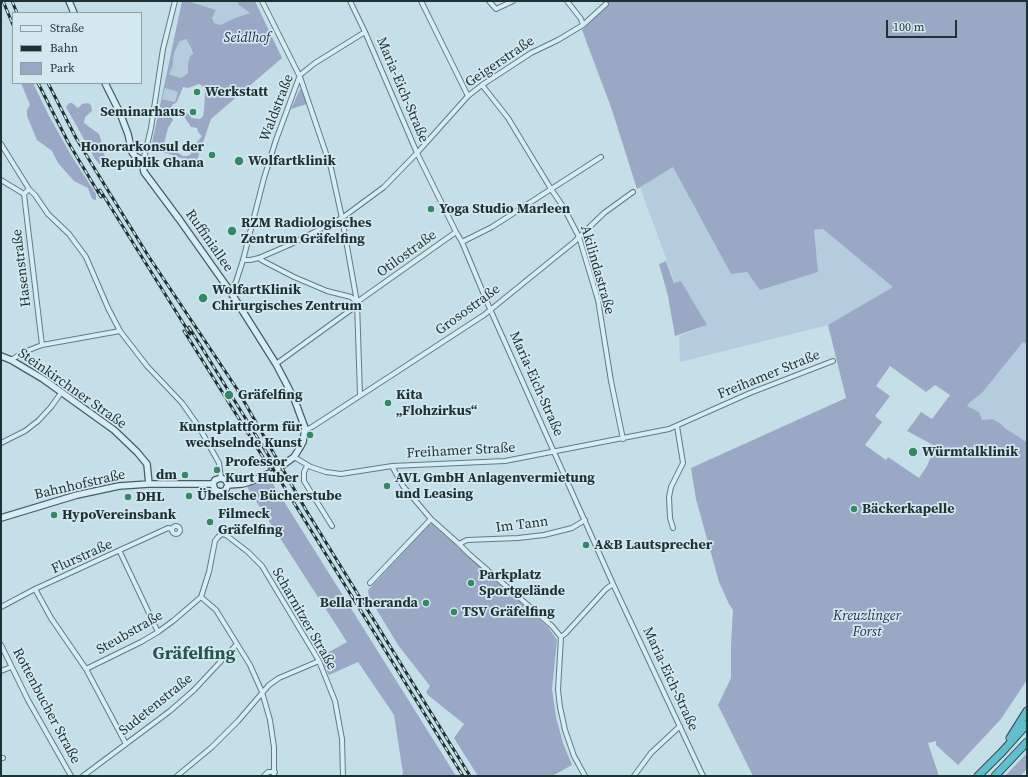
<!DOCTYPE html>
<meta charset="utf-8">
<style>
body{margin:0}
#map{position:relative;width:1028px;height:777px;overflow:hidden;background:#c5dfe8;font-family:"Source Serif 4",serif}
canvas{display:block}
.frame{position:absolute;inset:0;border:2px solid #1f3233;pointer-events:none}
.legend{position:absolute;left:12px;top:12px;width:130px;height:72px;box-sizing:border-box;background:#d4e8f0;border:1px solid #8c9fa4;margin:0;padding:5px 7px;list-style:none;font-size:12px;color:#1f3233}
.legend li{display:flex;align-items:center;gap:8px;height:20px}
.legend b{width:20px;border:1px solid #8c9fa4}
.scale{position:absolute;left:886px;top:20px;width:71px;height:18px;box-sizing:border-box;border:2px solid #1f3233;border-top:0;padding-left:5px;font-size:12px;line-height:14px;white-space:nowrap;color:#1f3233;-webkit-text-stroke:3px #d4e8f0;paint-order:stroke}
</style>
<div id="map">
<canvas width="1028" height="777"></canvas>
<div class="frame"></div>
<ul class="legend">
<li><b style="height:5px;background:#d7ecf4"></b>Straße</li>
<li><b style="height:5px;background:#1f3233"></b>Bahn</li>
<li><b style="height:11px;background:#9ba8c5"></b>Park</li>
</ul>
<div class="scale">100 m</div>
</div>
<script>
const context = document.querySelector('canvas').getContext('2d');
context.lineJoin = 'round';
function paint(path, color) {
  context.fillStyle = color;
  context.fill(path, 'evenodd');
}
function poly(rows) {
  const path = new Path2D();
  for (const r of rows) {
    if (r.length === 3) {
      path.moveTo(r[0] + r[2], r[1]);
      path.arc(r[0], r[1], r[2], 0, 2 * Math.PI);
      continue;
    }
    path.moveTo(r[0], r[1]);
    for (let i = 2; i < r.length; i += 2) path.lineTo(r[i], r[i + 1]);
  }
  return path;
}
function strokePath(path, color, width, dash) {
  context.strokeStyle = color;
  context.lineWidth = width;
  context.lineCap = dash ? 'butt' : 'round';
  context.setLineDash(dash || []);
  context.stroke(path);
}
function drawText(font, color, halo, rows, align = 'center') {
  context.font = font + ' "Source Serif 4",serif';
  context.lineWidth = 3.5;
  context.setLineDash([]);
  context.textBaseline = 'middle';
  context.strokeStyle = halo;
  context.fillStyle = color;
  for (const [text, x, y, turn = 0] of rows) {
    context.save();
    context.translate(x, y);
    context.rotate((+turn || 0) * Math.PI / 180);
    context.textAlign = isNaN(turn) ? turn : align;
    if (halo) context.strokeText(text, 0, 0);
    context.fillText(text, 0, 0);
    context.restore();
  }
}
paint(poly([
 [188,1,237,1,239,5,250,13,235,18,220,25,214,23,212,17,216,10],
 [186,39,193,55,190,56,188,63,188,73,181,78,174,76,169,74,173,65,174,53,179,42],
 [165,88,178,92,175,102,162,99],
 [673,166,731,274,814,230,823,229,894,287,828,325,680,362,679,336,707,325,681,281,675,283,640,187],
 [1023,341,1027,344,1027,442,1006,429,1000,423,992,419,982,420,967,406,970,402,982,393]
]), '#b4ccdd');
paint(poly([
 [182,1,188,1,216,10,212,18,214,23,220,25,235,18,250,13,239,5,237,1,255,1,282,58,211,119,196,163,151,148],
 [186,39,191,48,193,54,190,56,188,63,188,73,181,78,174,76,169,74,173,65,174,53,179,42],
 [199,84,204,87,205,92,204,111,203,116,200,119,192,118,185,111,183,115,191,127,197,128,198,132,202,136,194,146,191,154,188,156,183,156,164,144,168,128,173,120,170,113,172,105,177,102,183,87,188,88],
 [165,88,178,92,175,102,162,99],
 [606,1,1027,1,1027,344,1023,342,982,393,970,402,967,406,979,412,982,420,992,419,1000,423,1006,429,1027,442,1027,680,1001,719,958,765,936,745,936,741,928,743,939,776,753,776,718,705,731,678,731,645,733,610,729,604,719,582,696,499,691,468,846,398,828,325,893,287,823,229,814,230,818,272,760,290,747,272,731,274,673,167,637,189,612,110,582,30,608,6],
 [890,366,926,392,935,385,950,395,932,419,921,412,907,431,935,446,927,466,919,478,888,457,886,460,865,445,882,422,875,416,890,396,876,386],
 [21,83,33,83,49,116,71,155,96,194,96,200,92,199,88,188,74,181,58,163,52,151,37,140,27,116,27,110,30,105],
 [300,89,302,90,307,104,291,109],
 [69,103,72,103,78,108,82,104,88,103,91,105,92,111,85,117,84,123,99,134,104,149,105,165,103,168,95,159,66,107],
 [666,261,674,283,681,281,707,325,675,336,668,296,659,264],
 [268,476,456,776,402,776,403,773,394,715,358,662,329,675,320,657,347,642,247,487],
 [430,524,432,524,548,627,557,640,552,689,556,717,563,743,572,765,552,776,478,776,454,738,464,724,428,695,426,692,430,686,398,645,369,597,368,590],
 [1027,753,1027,769,1020,776,1005,776]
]), '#9ba8c5');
const street = poly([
 [262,1,300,77,331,168,342,218,357,302,360,395],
 [350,1,365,32,417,153,456,232,462,242,490,309,613,584,703,776],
 [421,1,468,96],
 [489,1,496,9,513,1],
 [567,1,581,19,583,25],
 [482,85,508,118,551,189,564,208,579,237,598,300,611,381,623,439],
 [1,144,29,189,35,195,48,214,69,234,86,257,108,308,120,331,147,366,182,403,199,427,219,463,221,478],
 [142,160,145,154,151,128,163,49,175,1],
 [1,180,24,194],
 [29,189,24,194,42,345],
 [462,242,492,227,601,157],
 [259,258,263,261,294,277,327,291,351,297,357,302],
 [243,260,250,260,259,258,289,245,342,218,384,187,417,153,468,96,482,85,531,53,558,40,583,25,606,4],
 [230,291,236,282,243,260,264,178,276,140,300,75,315,63,365,32],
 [11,360,24,352,42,345,120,331],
 [276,364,352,309,357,302,456,232],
 [305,430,312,427,484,315,574,242,604,213,633,192],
 [1,443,25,431,38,421,51,407,61,393],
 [294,457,311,467,326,472,341,474,392,466,505,461,669,429,750,393,833,361],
 [307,466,304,472,304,481,332,526],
 [392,466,403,486,431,519,459,544,469,554,552,626,561,637],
 [176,530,4],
 [673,528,670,518,669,497,671,487,683,463,677,426],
 [459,544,467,540,518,538,544,535,572,528,585,520],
 [120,552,158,632],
 [370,583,431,519],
 [35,589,51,618,86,669,126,744],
 [201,597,216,610,250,665,262,692,270,720,274,747,274,776],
 [1,607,35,589,168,528,172,529],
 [561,637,558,690,560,707,565,730,574,756,585,776],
 [561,637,566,633,606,589,613,584],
 [1,645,28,700,71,776],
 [86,669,141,642,158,632,173,621,201,597,209,572,215,541,218,537,222,534,226,535,248,552,262,566,319,661,335,701,342,739,343,776],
 [1,671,11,667],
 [1,758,3,758],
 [83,776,170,711,194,690,237,644],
 [177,776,212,747,238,721,269,685,279,678,319,661],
 [264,776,268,772,275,772],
 [634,776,651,753,680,726]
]);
const secondary = poly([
 [69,1,74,13],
 [105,83,120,113,128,134,132,152,135,156,142,160,144,172,179,219,230,291,276,364,286,383,295,401,305,428,303,442,299,449,294,457,283,465,270,473,249,482,242,484,228,485],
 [1,356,11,360,43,379,114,430,137,452,147,464,149,484],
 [213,484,215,490,220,492,225,491,228,485],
 [213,484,215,480,221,478,226,480,228,485],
 [1,518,77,495,119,486,149,484,213,484]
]);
const highway = poly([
 [1010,738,1027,711],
 [978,776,1002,752,1027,724],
 [995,776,1027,742]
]);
strokePath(street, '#5e7d81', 6);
strokePath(secondary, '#416063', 8);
strokePath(highway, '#314e4f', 9);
strokePath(street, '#d7ecf4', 4);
strokePath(secondary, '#d7ecf4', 5.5);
strokePath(highway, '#61bfcd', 7);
const rail = poly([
 [3,1,13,25],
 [12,1,17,13],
 [38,83,68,142,101,197],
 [48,83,76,138,96,171,149,257,237,389,306,510,470,776],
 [100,190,190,334],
 [189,327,275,466],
 [184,331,271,470],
 [270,464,463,776]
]);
strokePath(rail, '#1f3233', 3);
strokePath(rail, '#d4e8f0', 1.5, [4.5]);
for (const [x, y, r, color] of [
 [197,92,4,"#358864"],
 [193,112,4,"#358864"],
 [212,155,4,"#358864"],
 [239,161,5,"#358864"],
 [431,209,4,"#358864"],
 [232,231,5,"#358864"],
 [203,298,5,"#358864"],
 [229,395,5,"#358864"],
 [388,403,4,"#358864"],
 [310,435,4,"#358864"],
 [913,452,5,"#358864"],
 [217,470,4,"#358864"],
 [185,475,4,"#358864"],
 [387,486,4,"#358864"],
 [189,496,4,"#358864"],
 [128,497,4,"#358864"],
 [854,509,4,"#358864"],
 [54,515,4,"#358864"],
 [210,522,4,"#358864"],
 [586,545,4,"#358864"],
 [471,583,4,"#358864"],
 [426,603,4,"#358864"],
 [454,612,4,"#358864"]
]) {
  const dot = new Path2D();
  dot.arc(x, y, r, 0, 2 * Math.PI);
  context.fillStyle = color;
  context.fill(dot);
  strokePath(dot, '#d4e8f0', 1.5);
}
drawText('italic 14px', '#292f4d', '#d4e8f0', [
 ["Seidlhof",247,38],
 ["Kreuzlinger",867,616],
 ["Forst",867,632]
]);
drawText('14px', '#1f3233', '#d4e8f0', [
 ["Geigerstraße",500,62,-34],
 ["Maria-Eich-Straße",402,90,67],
 ["Waldstraße",277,108,-69],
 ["Ruffiniallee",209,241,55],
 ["Otilostraße",407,254,-36],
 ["Hasenstraße",22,268,-97],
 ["Akilindastraße",597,270,74],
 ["Grosostraße",468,310,-36],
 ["Freihamer Straße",769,375,-22],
 ["Maria-Eich-Straße",536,384,66],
 ["Steinkirchner Straße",72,389,35],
 ["Freihamer Straße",461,451,-3],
 ["Bahnhofstraße",80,485,-13],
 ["Im Tann",522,525,-7],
 ["Flurstraße",82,557,-24],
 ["Scharnitzer Straße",304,619,60],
 ["Steubstraße",130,633,-30],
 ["Maria-Eich-Straße",670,679,65],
 ["Sudetenstraße",156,705,-39],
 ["Rottenbucher Straße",46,706,62]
]);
drawText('bold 14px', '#1f3233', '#d4e8f0', [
 ["Werkstatt",205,92],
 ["Seminarhaus",185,112,"right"],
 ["Honorarkonsul der",204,147,"right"],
 ["Republik Ghana",204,163,"right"],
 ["Wolfartklinik",248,161],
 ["Yoga Studio Marleen",439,209],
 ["RZM Radiologisches",241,223],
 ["Zentrum Gräfelfing",241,239],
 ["WolfartKlinik",212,290],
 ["Chirurgisches Zentrum",212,306],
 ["Gräfelfing",238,395],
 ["Kita",396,395],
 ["„Flohzirkus“",396,411],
 ["Kunstplattform für",302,427,"right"],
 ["wechselnde Kunst",302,443,"right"],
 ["Würmtalklinik",922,452],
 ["Professor",225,462],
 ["Kurt Huber",225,478],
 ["dm",177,475,"right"],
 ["AVL GmbH Anlagenvermietung",395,478],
 ["und Leasing",395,494],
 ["Übelsche Bücherstube",197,496],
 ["DHL",136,497],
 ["Bäckerkapelle",862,509],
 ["Filmeck",218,514],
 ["Gräfelfing",218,530],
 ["HypoVereinsbank",62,515],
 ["A&B Lautsprecher",594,545],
 ["Parkplatz",479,575],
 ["Sportgelände",479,591],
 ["Bella Theranda",418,603,"right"],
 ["TSV Gräfelfing",462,612]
], 'left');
drawText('bold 18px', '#245a4e', '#d4e8f0', [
 ["Gräfelfing",194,654]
]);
</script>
